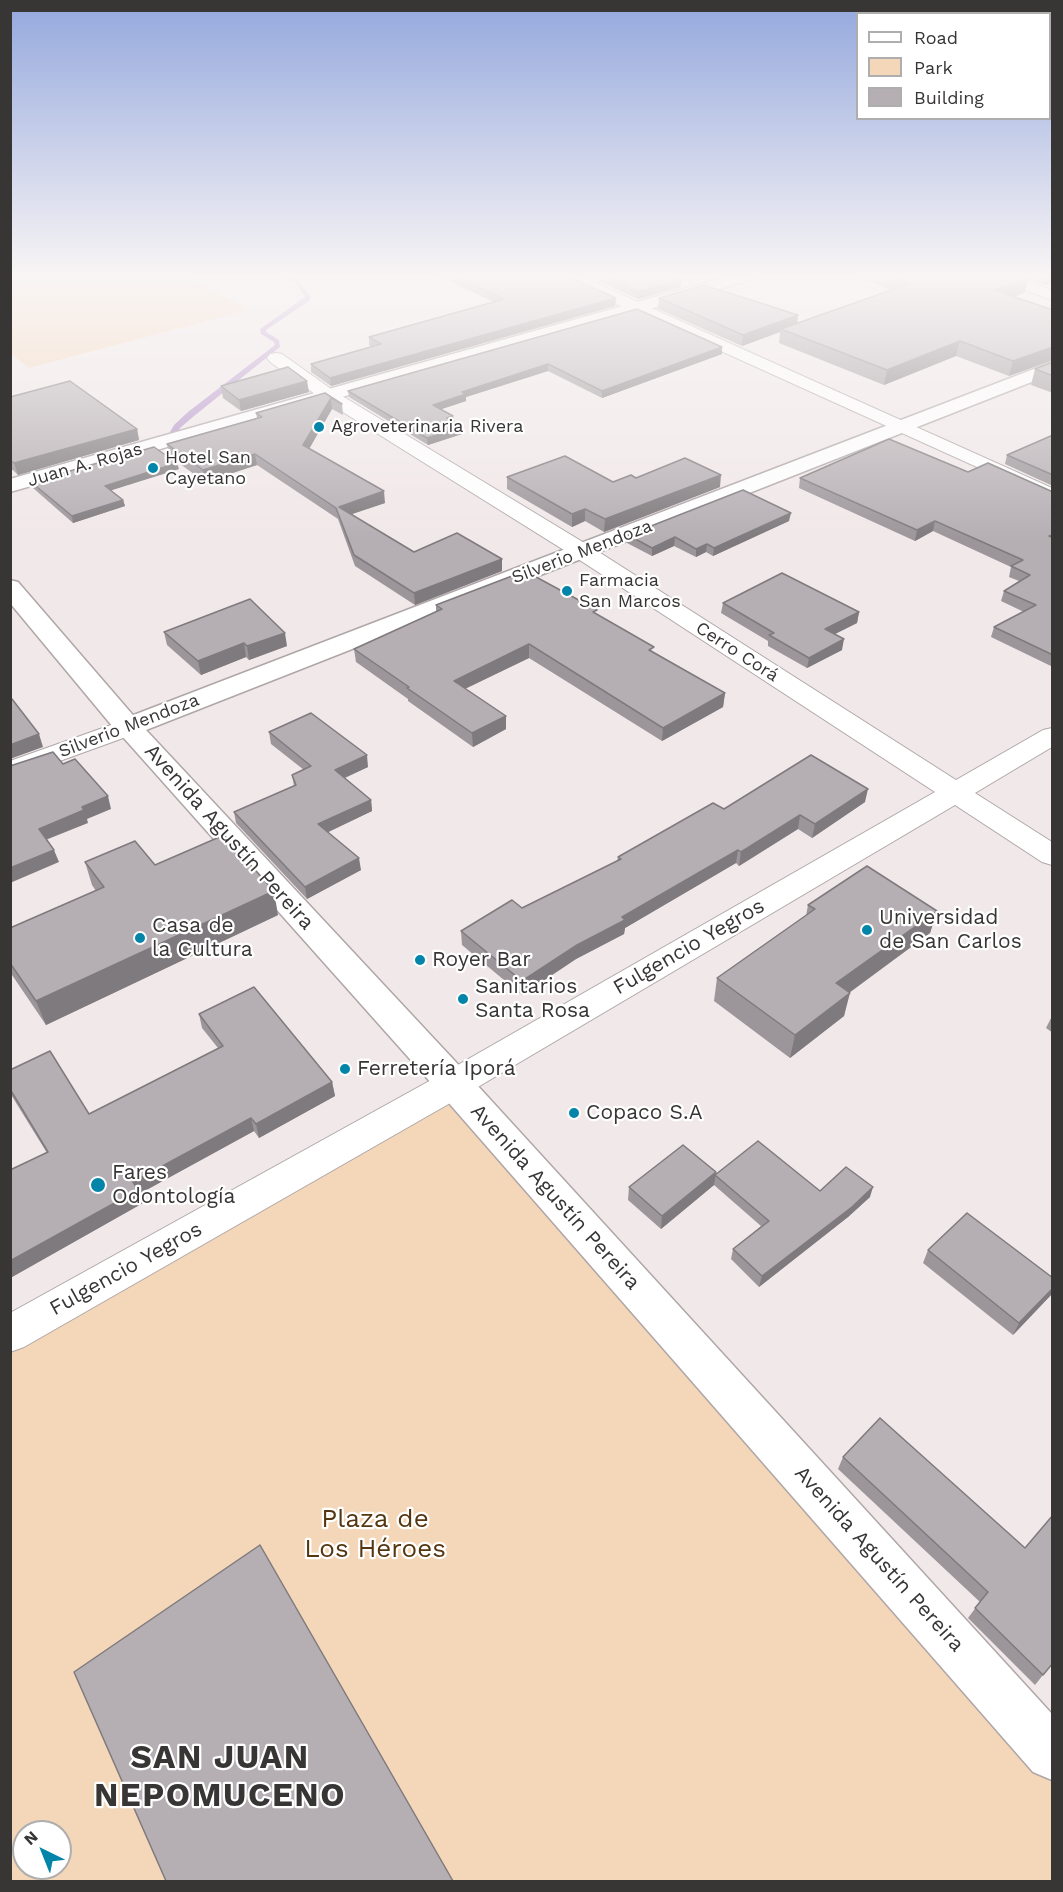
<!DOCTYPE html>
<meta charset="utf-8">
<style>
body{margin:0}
#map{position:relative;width:1063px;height:1892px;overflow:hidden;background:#f1e8e9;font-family:"Work Sans",sans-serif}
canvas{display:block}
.frame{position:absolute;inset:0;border:12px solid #383535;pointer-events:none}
.legend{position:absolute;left:856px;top:12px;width:195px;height:108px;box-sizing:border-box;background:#fff;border:2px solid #afaeae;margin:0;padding:8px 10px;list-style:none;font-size:18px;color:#383535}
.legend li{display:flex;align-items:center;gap:12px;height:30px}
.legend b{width:30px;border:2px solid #afaeae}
.north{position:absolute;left:12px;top:1820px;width:60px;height:60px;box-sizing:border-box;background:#fff;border:2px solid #afaeae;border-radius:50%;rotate:317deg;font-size:16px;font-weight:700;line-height:24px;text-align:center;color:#383535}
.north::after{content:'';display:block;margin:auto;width:21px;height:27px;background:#0285a8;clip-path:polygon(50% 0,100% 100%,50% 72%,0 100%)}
</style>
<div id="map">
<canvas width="1063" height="1892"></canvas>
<div class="frame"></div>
<ul class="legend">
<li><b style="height:8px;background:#fff"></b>Road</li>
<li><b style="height:16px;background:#f4d7b8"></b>Park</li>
<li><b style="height:16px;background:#b5aeb3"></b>Building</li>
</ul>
<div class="north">N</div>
</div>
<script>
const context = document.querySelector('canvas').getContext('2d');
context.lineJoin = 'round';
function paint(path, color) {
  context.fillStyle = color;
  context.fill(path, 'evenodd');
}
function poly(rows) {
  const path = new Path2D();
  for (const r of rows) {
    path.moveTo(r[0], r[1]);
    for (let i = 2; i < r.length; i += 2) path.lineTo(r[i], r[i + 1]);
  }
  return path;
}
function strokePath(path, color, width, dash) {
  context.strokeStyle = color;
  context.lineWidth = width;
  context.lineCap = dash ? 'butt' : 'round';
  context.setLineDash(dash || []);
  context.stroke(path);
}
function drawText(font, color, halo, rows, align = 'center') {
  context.font = font + ' "Work Sans",sans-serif';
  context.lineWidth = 4.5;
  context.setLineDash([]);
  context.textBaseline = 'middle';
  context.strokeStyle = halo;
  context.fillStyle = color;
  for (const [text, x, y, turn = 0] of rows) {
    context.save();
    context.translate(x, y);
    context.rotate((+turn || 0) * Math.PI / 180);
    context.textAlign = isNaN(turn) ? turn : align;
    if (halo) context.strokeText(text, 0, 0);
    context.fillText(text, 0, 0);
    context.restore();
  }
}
paint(poly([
 [11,276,188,276,249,310,29,368,11,354],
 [449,1092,1052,1768,1052,1881,11,1881,10,1342],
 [24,1832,60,1832,60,1868,24,1868]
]), '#f4d7b8');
paint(poly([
 [281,276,289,276,299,281,311,297,309,301,266,330,266,332,279,340,280,347,194,416,180,428,173,441,167,441,166,439,174,425,188,412,275,345,274,342,261,334,260,329,305,297,295,283,281,276]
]), '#b797cc');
const minor = poly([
 [559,276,580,276,1052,488,1052,501,562,279,559,276],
 [990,276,1014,276,1052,290,1052,300,993,279,990,276],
 [276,353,282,354,334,391,591,547,956,780,1043,730,1052,728,1052,747,975,793,1052,842,1052,865,1042,862,955,805,466,1094,24,1347,10,1352,10,1313,442,1074,935,792,575,557,322,399,270,362,267,358,270,354,276,353],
 [128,719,137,721,141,727,137,733,10,779,10,761,128,719]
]);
const tertiary = poly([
 [729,276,756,276,754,279,10,492,10,479,729,276]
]);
const secondary = poly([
 [10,580,18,582,138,721,142,727,138,733,128,735,118,733,10,603,10,580]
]);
const trunk = poly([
 [1052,362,1052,374,146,730,467,1074,1052,1714,1052,1780,1033,1772,441,1094,114,727,118,721,1052,362]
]);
strokePath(minor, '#afa6a7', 2);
strokePath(tertiary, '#afa6a7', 3);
strokePath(secondary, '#afa6a7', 3);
strokePath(trunk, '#afa6a7', 3);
paint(minor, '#fff');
paint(tertiary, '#fff');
paint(secondary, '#fff');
paint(trunk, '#fff');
paint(poly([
 [438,276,567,276,616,298,615,306,331,386,311,372,311,364,372,347,369,345,369,337,494,302],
 [586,276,672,276,681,287,638,299],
 [856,276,1053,276,1045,285,1028,279,1024,293,1013,297,1053,310,1053,360,1009,376,956,356,884,385,779,343,780,332,742,346,658,309,659,298,797,323,891,290],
 [637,309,722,347,722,354,602,398,548,371,466,397,466,401,441,409,454,423,462,434,428,445,349,397,348,391],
 [1053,362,1053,393,1031,385,1035,369],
 [221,386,309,392,241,411,223,398],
 [325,393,342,404,343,415,332,409,309,449,385,503,352,514,414,552,502,559,502,571,415,605,355,566,338,519,257,465,205,482,169,456,167,444,257,418,256,413],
 [10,397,137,429,139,440,18,475,13,470,10,471],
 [1053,435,1053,486,1005,464,1007,455],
 [179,469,111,490,123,500,125,506,73,523,33,488,31,482],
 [968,472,1053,492,1053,667,991,637,994,627,1024,612,1001,601,1004,591,1019,581,1009,577,1011,567,933,531,915,541,799,488,800,478],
 [507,477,613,482,636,478,720,487,604,532,585,521,572,527,507,489],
 [789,521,713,556,706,552,696,557,674,546,652,556,627,543,628,535],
 [723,603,859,612,857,623,835,634,842,650,807,668,768,646,768,641,721,613],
 [436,605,597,614,654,652,725,693,723,707,662,741,529,658,465,689,506,729,473,747,408,701,408,699,356,662,354,649,436,612],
 [164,632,287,646,249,660,246,657,201,675,167,645],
 [269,732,368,767,345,778,371,800,372,811,328,832,361,870,307,899,236,823,234,812,294,786,292,775,304,770,271,744],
 [865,802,812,838,798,829,739,866,736,863,625,928,624,934,576,959,522,995,462,945,461,931,522,908,617,861,618,857,724,809],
 [85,862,155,865,278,915,46,1025,10,972,10,928,96,891,92,885],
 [808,905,937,911,930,933,849,993,844,1016,790,1058,714,1001,717,978,806,916],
 [199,1014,332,1082,335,1096,259,1138,254,1131,139,1194,143,1203,12,1277,10,1274,10,1170,47,1153,10,1093,10,1070,89,1114,218,1048,202,1028],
 [1053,1014,1053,1033,1046,1028],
 [715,1175,820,1191,870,1197,848,1217,759,1287,731,1259,733,1249,761,1226,714,1185,661,1229,628,1200,629,1187],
 [928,1250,1053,1278,1053,1292,1051,1295,1013,1335,923,1263],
 [880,1418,1043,1675,1035,1685,968,1618,980,1602,838,1469,843,1457]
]), '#9c969a');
paint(poly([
 [1048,276,1053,276,1053,283,1045,285],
 [1028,279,1024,293,990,305,994,290],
 [681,280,681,287,638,299,638,292],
 [616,298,615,306,331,386,330,378],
 [798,315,797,326,781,329,780,332,742,346,743,335],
 [960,341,956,356,884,385,887,370],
 [722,347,722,354,602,398,602,391],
 [1053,347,1053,360,1009,376,1013,361],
 [548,364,548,371,466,397,466,401,433,412,433,405,462,392],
 [307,381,309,392,241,411,239,400],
 [331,398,332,409,305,456,303,445],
 [453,416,454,423,447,418],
 [462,427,462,434,428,445,427,438],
 [137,429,139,440,18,475,14,463],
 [255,454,257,465,205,482,203,470],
 [177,463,179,469,106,492,105,486],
 [721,475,720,487,604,532,605,519],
 [384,491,385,503,340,518,339,507],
 [123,500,125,506,73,523,72,516],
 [585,509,585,521,572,527,572,514],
 [791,513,789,521,713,556,714,548],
 [935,521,933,531,915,541,917,530],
 [675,537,674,546,652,556,652,548],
 [707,544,706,552,696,557,696,549],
 [502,559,502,571,415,605,414,593],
 [859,612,857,623,823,640,825,629],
 [285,633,287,646,249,660,247,646],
 [844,639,842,650,807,668,809,658],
 [244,643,246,657,201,675,198,661],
 [529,644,529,658,454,694,454,681],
 [725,693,723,707,662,741,663,728],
 [506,716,506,729,473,747,472,733],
 [39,734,43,747,10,759,10,745],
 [367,755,368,767,337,781,335,770],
 [868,789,865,802,812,838,815,824],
 [108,796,111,809,87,819,88,823,43,841,39,829,82,807],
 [371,800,372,811,320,836,318,824],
 [800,815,798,829,739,866,741,852],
 [54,850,59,862,10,883,10,868],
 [738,850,736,863,625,928,624,934,576,959,522,995,522,981,622,917],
 [359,858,361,870,307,899,305,887],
 [274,891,278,915,46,1025,36,1001],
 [937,911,930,933,831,1006,836,983],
 [850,993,844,1016,790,1058,795,1035],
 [332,1082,335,1096,259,1138,256,1124],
 [251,1118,254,1131,139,1194,143,1203,12,1277,10,1274,10,1261,133,1182],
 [716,1172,714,1185,661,1229,662,1216],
 [873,1187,870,1197,848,1217,759,1287,762,1276],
 [1053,1288,1053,1292,1051,1295,1013,1335,1019,1323]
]), '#7f7a7d');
const building = poly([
 [454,276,567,276,616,298,330,378,311,364,381,344,369,337,504,299,454,276],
 [603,276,672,276,681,280,638,292,603,276],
 [895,276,1021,276,1028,279,994,290,1053,310,1053,347,1013,361,960,341,887,370,781,329,911,283,895,276],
 [704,285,798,315,743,335,659,298,704,285],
 [637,309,722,347,602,391,548,364,462,392,466,394,433,405,453,416,447,418,462,427,427,438,348,391,637,309],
 [1053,362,1053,376,1035,369,1053,362],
 [288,367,307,381,239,400,221,386,288,367],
 [70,381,137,429,14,463,10,460,10,397,70,381],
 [325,393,342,404,331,398,303,445,384,491,339,507,414,552,457,533,502,559,414,593,354,555,336,508,255,454,203,470,167,444,262,417,256,413,325,393],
 [1053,435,1053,475,1007,455,1053,435],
 [889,439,968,472,988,463,1053,492,1053,535,1049,536,1053,538,1053,655,994,627,1036,605,1004,591,1030,575,1011,566,1023,560,935,521,917,530,800,478,889,439],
 [154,447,177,463,105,486,123,500,72,516,31,482,154,447],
 [565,456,613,482,631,475,636,478,685,458,721,475,605,519,585,509,572,514,507,477,565,456],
 [743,490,791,513,714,548,707,544,696,549,675,537,652,548,628,535,743,490],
 [525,571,597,610,593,612,654,647,649,650,725,693,663,728,529,644,454,681,506,716,472,733,407,688,409,687,354,649,442,609,436,605,525,571],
 [782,573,859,612,825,629,844,639,809,658,769,635,774,633,723,603,782,573],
 [250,599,285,633,247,646,244,643,198,661,164,632,250,599],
 [12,699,39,734,10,745,10,700,12,699],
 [311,713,367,755,335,770,371,800,318,824,359,858,305,887,234,812,296,785,292,775,311,766,269,732,311,713],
 [53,752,63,764,75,759,108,796,82,807,84,810,39,829,54,850,10,868,10,766,53,752],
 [811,755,868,789,815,824,800,815,741,852,738,850,622,917,625,920,577,945,522,981,461,931,512,900,522,908,621,859,618,857,713,803,724,809,811,755],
 [224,835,274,891,36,1001,10,963,10,928,104,887,85,862,135,841,155,865,224,835],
 [867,866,937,911,836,983,850,993,795,1035,717,978,815,909,808,905,867,866],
 [254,987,332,1082,256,1124,251,1118,133,1182,138,1190,10,1261,10,1170,48,1152,10,1089,10,1070,50,1051,89,1114,223,1046,199,1014,254,987],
 [758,1141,820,1191,846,1167,873,1187,852,1207,762,1276,733,1249,769,1221,715,1175,758,1141],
 [683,1145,716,1172,662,1216,629,1187,683,1145],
 [967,1213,1053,1278,1053,1288,1019,1323,928,1250,967,1213],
 [880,1418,1025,1548,1053,1515,1053,1663,1043,1675,975,1608,988,1592,843,1457,880,1418],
 [260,1545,453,1881,166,1881,74,1672,260,1545]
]);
paint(building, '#b5aeb3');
strokePath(building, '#7f7a7d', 1.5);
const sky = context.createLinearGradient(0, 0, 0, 541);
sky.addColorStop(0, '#94a8dd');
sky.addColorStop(0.51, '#f9f5f5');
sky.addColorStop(1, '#f9f5f500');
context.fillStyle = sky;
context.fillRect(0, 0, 1063, 541);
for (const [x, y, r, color] of [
 [319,427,6,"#0285a8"],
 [153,468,6,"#0285a8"],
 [567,591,6,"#0285a8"],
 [867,930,6,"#0285a8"],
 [140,938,6,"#0285a8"],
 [420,960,6,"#0285a8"],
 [463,999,6,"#0285a8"],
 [345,1069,6,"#0285a8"],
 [574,1113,6,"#0285a8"],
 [98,1185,8,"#0285a8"]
]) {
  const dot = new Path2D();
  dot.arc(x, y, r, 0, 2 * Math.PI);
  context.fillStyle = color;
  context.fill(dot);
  strokePath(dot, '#fff', 2);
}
drawText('18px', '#383535', '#fff', [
 ["Agroveterinaria Rivera",331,427],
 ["Hotel San",165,458],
 ["Cayetano",165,479],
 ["Farmacia",579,581],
 ["San Marcos",579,602]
], 'left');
drawText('18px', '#383535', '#fff', [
 ["Juan A. Rojas",85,465,-16],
 ["Silverio Mendoza",582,552,-21],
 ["Cerro Corá",737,652,33],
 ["Silverio Mendoza",129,726,-21]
]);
drawText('21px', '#383535', '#fff', [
 ["Avenida Agustín Pereira",229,837,48],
 ["Fulgencio Yegros",689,947,-30],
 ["Avenida Agustín Pereira",555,1197,48],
 ["Fulgencio Yegros",126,1269,-29],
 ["Avenida Agustín Pereira",879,1559,48]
]);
drawText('21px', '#383535', '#fff', [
 ["Universidad",879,918],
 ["de San Carlos",879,942],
 ["Casa de",152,926],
 ["la Cultura",152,950],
 ["Royer Bar",432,960],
 ["Sanitarios",475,987],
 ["Santa Rosa",475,1011],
 ["Ferretería Iporá",357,1069],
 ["Copaco S.A",586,1113],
 ["Fares",112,1173],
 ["Odontología",112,1197]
], 'left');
drawText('26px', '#553611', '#fff', [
 ["Plaza de",375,1519],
 ["Los Héroes",375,1549]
]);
context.letterSpacing = '1.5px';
drawText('bold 33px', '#383535', '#fff', [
 ["SAN JUAN",220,1758],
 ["NEPOMUCENO",220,1796]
]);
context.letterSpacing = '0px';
</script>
